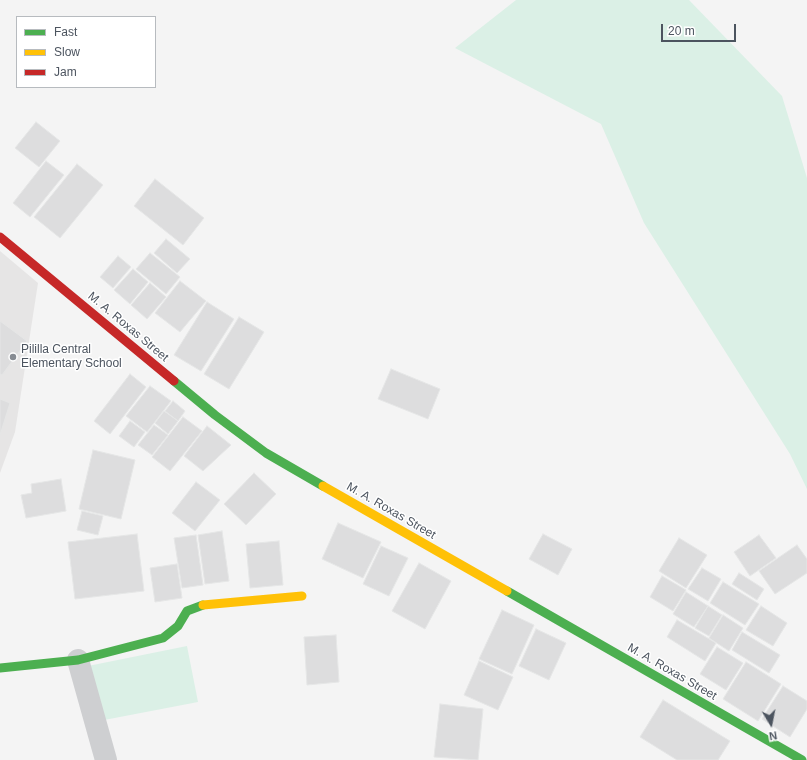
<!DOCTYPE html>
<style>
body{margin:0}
#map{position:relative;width:807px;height:760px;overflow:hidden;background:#f4f4f4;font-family:Helvetica,sans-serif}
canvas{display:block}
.legend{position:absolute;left:16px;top:16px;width:140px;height:72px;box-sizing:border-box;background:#fff;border:1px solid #b7bbbf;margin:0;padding:5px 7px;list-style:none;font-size:12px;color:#4c545f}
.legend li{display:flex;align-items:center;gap:8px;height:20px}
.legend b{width:20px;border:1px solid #b7bbbf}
.north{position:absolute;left:751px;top:704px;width:40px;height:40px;-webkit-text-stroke:3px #fff;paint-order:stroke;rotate:170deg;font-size:11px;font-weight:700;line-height:16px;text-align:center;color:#4c545f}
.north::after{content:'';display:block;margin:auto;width:14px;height:18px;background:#4c545f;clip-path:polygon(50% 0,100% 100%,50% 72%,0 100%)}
.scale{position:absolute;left:661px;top:24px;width:75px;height:18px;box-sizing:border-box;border:2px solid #4c545f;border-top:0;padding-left:5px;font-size:12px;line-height:14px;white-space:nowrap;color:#4c545f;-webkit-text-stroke:3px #fff;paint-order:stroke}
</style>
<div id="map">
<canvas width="807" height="760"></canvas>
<ul class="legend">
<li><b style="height:5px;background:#4caf50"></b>Fast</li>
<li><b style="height:5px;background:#ffc107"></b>Slow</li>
<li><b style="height:5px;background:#c62828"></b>Jam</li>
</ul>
<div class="north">N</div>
<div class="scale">20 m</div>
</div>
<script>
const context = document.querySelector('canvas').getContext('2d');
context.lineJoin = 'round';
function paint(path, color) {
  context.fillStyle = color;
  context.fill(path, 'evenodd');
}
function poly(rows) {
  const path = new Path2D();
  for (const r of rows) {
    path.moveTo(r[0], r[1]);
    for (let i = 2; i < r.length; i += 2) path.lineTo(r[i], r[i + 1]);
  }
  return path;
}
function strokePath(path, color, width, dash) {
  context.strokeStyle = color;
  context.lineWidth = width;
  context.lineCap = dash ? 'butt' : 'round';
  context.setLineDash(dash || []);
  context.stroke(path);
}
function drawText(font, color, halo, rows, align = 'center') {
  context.font = font + ' Helvetica,sans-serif';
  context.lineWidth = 3;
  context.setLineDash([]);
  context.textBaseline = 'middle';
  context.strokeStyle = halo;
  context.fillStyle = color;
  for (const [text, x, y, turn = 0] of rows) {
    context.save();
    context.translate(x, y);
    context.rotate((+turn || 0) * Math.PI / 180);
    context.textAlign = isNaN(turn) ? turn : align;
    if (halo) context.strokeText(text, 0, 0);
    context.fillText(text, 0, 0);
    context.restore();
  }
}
paint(poly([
 [0,251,38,283,15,432,0,473]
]), '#e6e5e5');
paint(poly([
 [516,0,689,0,782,96,807,178,807,489,790,454,644,223,601,124,455,48],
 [187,646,198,702,99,721,88,666]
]), '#dbf0e6');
const building = poly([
 [36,122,60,141,39,167,15,148,36,122],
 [46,161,64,175,30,217,13,203,46,161],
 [77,164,103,185,60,238,34,217,77,164],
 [155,179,204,218,183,245,134,206,155,179],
 [166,239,190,259,177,273,154,253,166,239],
 [150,253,180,277,166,294,136,269,150,253],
 [118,256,131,267,113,288,100,277,118,256],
 [133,269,148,282,130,304,114,290,133,269],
 [180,281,206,301,180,332,155,313,180,281],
 [150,283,166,297,147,319,131,305,150,283],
 [207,302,234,319,201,371,174,355,207,302],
 [239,317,264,332,229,389,204,374,239,317],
 [0,321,27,341,2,375,0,374,0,321],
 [391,369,440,389,428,419,378,399,391,369],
 [130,374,146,387,110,434,94,421,130,374],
 [150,386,171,401,147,432,126,416,150,386],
 [0,399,10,403,0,435,0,399],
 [173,401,185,411,178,421,165,411,173,401],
 [164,411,178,421,168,434,155,423,164,411],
 [183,417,202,431,170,471,152,457,183,417],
 [130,421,145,432,134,447,119,436,130,421],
 [154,425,168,435,152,455,138,445,154,425],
 [207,426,231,445,203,471,184,456,207,426],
 [93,450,135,460,121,519,79,509,93,450],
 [254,473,276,494,246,525,224,504,254,473],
 [61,479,66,511,26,518,21,495,32,493,31,484,61,479],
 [196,482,220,500,195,531,172,513,196,482],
 [82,511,103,516,98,535,77,530,82,511],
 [338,523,381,542,363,578,322,559,338,523],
 [222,531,229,581,205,584,198,535,222,531],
 [137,534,144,591,75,599,68,542,137,534],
 [543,534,572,549,558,575,529,559,543,534],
 [196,535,203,585,182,588,174,538,196,535],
 [759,535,776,558,750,576,734,552,759,535],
 [679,538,707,555,686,588,659,571,679,538],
 [279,541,283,585,250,588,246,544,279,541],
 [797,545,807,559,807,573,775,594,759,571,797,545],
 [381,546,408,558,389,596,363,584,381,546],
 [419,563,451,581,425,629,392,611,419,563],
 [177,564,182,598,155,602,150,568,177,564],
 [702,568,721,579,708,601,688,589,702,568],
 [739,573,764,589,757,600,732,584,739,573],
 [662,576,686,590,673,611,650,597,662,576],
 [723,582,759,604,745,625,710,603,723,582],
 [686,592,708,606,694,627,673,614,686,592],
 [708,606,722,615,709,636,695,628,708,606],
 [761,606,787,623,773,646,746,630,761,606],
 [502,610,534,625,512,674,479,659,502,610],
 [723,615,743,628,729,651,709,638,723,615],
 [677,620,716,643,705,661,667,637,677,620],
 [536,629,566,643,549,680,519,666,536,629],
 [742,632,780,655,769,673,732,650,742,632],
 [336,635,339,682,307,685,304,637,336,635],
 [717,647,743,663,726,690,700,674,717,647],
 [479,661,513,677,498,710,464,695,479,661],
 [746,662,781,684,758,721,723,699,746,662],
 [783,686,807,701,807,709,790,737,762,719,783,686],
 [663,700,730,741,718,760,677,760,640,737,663,700],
 [440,704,483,709,478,760,434,757,440,704]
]);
paint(building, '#ddddde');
strokePath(building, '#e5e6e6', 1);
strokePath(poly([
 [78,660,106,760]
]), '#cecfd1', 22);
strokePath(poly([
 [174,381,215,415,266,453,323,486],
 [507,591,802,760],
 [0,668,78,660,163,638,178,626,187,611,203,605]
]), '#4caf50', 9);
strokePath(poly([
 [323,486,507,591],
 [203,605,302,596]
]), '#ffc107', 9);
strokePath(poly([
 [0,237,174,381]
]), '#c62828', 9);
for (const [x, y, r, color] of [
 [13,357,4,"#878c93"]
]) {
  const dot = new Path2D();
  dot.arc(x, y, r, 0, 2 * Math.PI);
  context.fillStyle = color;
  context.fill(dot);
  strokePath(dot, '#fff', 1.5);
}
drawText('12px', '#4c545f', '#fff', [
 ["M. A. Roxas Street",128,327,40],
 ["M. A. Roxas Street",391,511,30],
 ["M. A. Roxas Street",672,672,30]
]);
drawText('12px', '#4c545f', '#fff', [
 ["Pililla Central",21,350],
 ["Elementary School",21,364]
], 'left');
</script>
